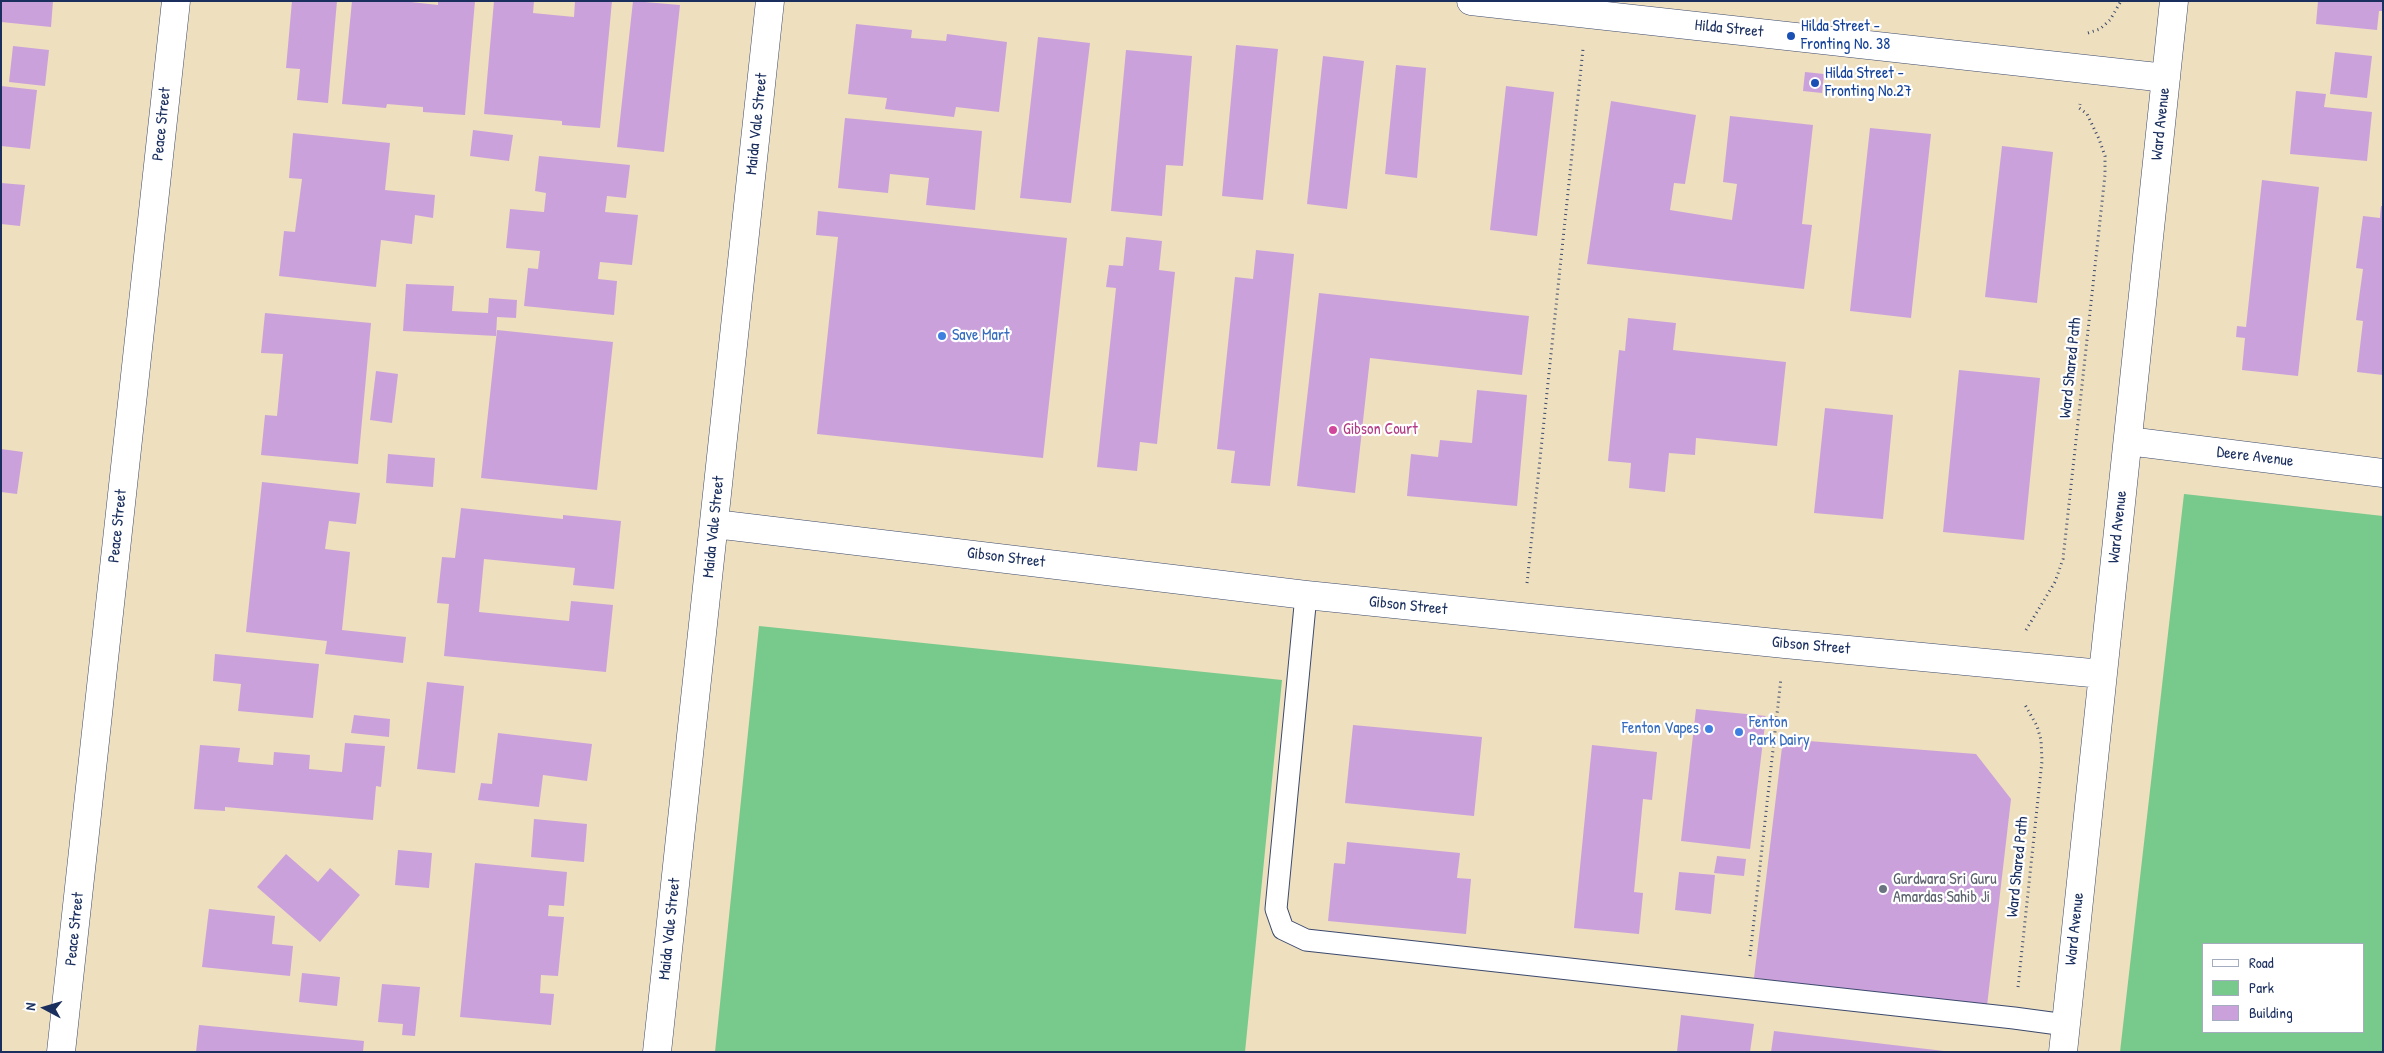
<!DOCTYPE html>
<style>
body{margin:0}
#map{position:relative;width:2384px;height:1053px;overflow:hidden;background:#eedfbf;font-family:"Patrick Hand",sans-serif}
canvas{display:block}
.frame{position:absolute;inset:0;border:2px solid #1b2f5e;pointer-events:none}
.legend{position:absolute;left:2202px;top:943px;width:162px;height:90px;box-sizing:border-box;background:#fff;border:1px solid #a4acbf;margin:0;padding:6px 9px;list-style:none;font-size:15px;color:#1b2f5e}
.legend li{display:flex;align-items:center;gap:10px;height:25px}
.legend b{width:25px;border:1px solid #a4acbf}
.north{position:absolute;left:20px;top:983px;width:50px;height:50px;-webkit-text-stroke:4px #fff;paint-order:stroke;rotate:276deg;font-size:14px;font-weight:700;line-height:20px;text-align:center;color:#1b2f5e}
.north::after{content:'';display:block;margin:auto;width:18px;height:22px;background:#1b2f5e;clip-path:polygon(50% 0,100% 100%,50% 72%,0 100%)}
</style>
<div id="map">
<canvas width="2384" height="1053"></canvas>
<div class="frame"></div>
<ul class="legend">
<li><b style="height:6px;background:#fff"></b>Road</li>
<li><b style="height:14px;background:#77ca8c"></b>Park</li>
<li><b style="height:14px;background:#cba1db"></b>Building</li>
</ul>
<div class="north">N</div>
</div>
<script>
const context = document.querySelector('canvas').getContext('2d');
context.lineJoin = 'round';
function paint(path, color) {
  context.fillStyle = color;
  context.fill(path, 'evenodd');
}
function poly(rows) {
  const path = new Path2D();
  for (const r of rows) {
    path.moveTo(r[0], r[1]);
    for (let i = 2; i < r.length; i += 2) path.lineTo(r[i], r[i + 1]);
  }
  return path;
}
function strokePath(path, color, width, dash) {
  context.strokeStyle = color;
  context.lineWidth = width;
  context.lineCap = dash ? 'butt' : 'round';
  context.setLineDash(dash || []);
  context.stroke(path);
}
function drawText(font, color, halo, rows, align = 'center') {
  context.font = font + ' "Patrick Hand",sans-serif';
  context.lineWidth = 4.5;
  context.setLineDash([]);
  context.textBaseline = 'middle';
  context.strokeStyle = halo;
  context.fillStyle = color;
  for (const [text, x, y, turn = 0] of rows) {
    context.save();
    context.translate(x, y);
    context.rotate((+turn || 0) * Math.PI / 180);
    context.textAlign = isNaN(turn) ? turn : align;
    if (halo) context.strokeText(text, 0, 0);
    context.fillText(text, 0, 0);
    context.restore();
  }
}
paint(poly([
 [2184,494,2383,516,2383,1052,2120,1052],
 [2203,944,2363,944,2363,1032,2203,1032],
 [759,626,1282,680,1245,1052,715,1052]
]), '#77ca8c');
paint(poly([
 [1,1,53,1,51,27,1,22],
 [292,1,337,1,328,103,297,100,300,69,286,68],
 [352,1,402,1,438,5,438,1,475,1,465,115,423,112,423,107,387,104,386,108,342,104],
 [494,1,534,1,533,13,574,17,575,1,612,1,600,128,562,125,562,121,484,114],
 [633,1,680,5,664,152,617,147],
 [2318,1,2383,1,2383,11,2379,11,2377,30,2316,24],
 [856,24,912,30,911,38,946,41,947,34,1007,42,999,112,956,107,954,117,885,109,887,98,848,94],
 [1038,37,1090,43,1071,203,1020,198],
 [1236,45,1278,49,1263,200,1222,196],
 [13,46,49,50,45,86,9,82],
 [1126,50,1192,56,1183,166,1166,165,1162,216,1111,211],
 [2335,52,2372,56,2367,98,2330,94],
 [1323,56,1364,61,1347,209,1307,204],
 [1396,65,1426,68,1417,178,1385,174],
 [1805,72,1824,74,1822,93,1803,91],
 [1,86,37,90,30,149,1,146],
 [1506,86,1554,92,1537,236,1490,230],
 [2296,91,2326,94,2324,107,2372,112,2367,161,2290,154],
 [1611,101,1696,115,1685,184,1674,183,1670,210,1732,220,1737,184,1723,182,1730,116,1813,125,1802,224,1812,225,1804,289,1587,264],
 [845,118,982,131,975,210,926,205,929,178,890,174,888,193,838,188],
 [1870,128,1931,134,1911,318,1850,311],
 [473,130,513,135,509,161,470,156],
 [293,133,390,143,385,190,435,195,433,218,415,215,412,244,381,240,376,287,279,276,284,231,295,232,302,179,289,178],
 [2002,146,2053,152,2037,303,1985,297],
 [539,156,630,165,626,198,607,196,605,212,638,215,632,265,600,262,598,279,617,281,614,315,524,306,528,268,538,269,540,251,506,248,510,209,544,212,546,193,535,191],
 [2262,180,2319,187,2298,376,2242,370,2245,338,2236,337,2237,326,2246,327],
 [1,183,25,185,20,226,1,224],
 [2381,206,2383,206,2383,375,2357,372,2363,321,2356,320,2363,269,2356,268,2363,216,2380,218],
 [818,211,1067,238,1043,458,817,434,838,237,816,235],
 [1126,237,1162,241,1159,270,1175,272,1157,444,1140,442,1137,471,1097,467,1116,288,1106,287,1109,265,1123,266],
 [1256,250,1294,254,1270,486,1231,483,1235,451,1217,449,1235,277,1253,279],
 [406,284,454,286,452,311,488,313,489,298,517,300,516,318,497,317,496,336,403,331],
 [1319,293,1529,316,1522,375,1370,358,1355,493,1297,486],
 [265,313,371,323,358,464,261,455,265,415,277,416,283,354,261,353],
 [1628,318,1676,323,1673,350,1786,362,1777,446,1696,438,1695,455,1669,453,1665,492,1629,488,1631,463,1608,461,1619,350,1625,351],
 [497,330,613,342,597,490,481,478],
 [1959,370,2040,378,2024,540,1943,532],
 [376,371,398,374,392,423,370,420],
 [1477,390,1527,395,1517,506,1407,496,1411,454,1438,457,1440,440,1472,443],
 [1825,408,1893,415,1883,519,1814,513],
 [1,449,23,452,17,494,1,492],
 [388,454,435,458,433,487,386,483],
 [262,482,360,493,356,524,329,521,325,549,350,552,342,630,406,637,403,663,325,654,327,641,246,632],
 [461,508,563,519,563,515,621,521,614,589,573,585,575,568,484,559,479,612,569,621,571,601,613,605,606,672,444,656,449,604,437,603,442,557,455,558],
 [215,654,319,664,313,718,238,711,241,684,213,681],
 [427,682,464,686,455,773,417,769],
 [1696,709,1766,716,1750,849,1681,841],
 [354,715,390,719,389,737,351,733],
 [1353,725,1482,737,1474,816,1345,803],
 [498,733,592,744,587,781,543,775,539,807,478,800,481,783,492,784],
 [1783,739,1976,754,2011,799,1987,1006,1754,978],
 [345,743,385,746,381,787,376,786,373,820,225,807,225,811,194,809,200,745,240,748,238,762,273,765,274,752,310,755,309,769,342,772],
 [1592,745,1657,752,1652,800,1643,799,1634,892,1643,893,1639,934,1574,928],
 [534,819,587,824,584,862,531,857],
 [1347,842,1460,853,1457,878,1471,879,1466,934,1328,921,1334,863,1345,864],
 [398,850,432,853,429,888,395,885],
 [286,854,318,882,330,868,360,895,320,942,257,887],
 [1717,856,1746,859,1744,876,1714,873],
 [475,863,567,872,564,906,549,905,548,916,564,917,558,976,541,975,540,993,554,994,551,1025,460,1017],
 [1679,872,1715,875,1711,914,1675,910],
 [209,909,275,916,272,944,293,946,290,976,202,967],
 [302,973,340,977,337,1006,299,1002],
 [382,984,420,987,415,1036,402,1035,403,1024,378,1022],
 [1681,1015,1754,1024,1750,1052,1677,1052],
 [199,1025,364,1041,363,1052,196,1052],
 [1774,1031,1944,1051,1944,1052,1771,1052]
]), '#cba1db');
const service = poly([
 [1306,595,1276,909,1283,929,1306,940,2014,1018,2066,1025]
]);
const minor = poly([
 [1471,1,2166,78],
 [2128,441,2383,473],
 [715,524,1306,595,1785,644,2102,674],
 [61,1052,176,1],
 [657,1052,770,1],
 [2063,1052,2174,1]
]);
strokePath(service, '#3b496d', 23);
strokePath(minor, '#3b496d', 29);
strokePath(poly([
 [2088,33,2100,29,2110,20,2121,1],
 [1527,583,1583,49],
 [2026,630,2055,582,2063,559,2105,175,2105,156,2099,139,2087,114,2079,108,2080,104],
 [1750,956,1781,678],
 [2018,987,2042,761,2041,740,2037,726,2024,703]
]), '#3b496d', 3, [1, 4]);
strokePath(service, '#fff', 21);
strokePath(minor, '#fff', 28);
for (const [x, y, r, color] of [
 [1791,36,5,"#1a4fb4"],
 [1815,83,5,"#1a4fb4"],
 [942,336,5,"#3f7fe0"],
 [1333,430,5,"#d1479c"],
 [1709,729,5,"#3f7fe0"],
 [1739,732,5,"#3f7fe0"],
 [1883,889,5,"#6b7280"]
]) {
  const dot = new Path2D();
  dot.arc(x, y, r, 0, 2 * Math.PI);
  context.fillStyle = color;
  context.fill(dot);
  strokePath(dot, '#fff', 2);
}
drawText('16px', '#164399', '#fff', [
 ["Hilda Street -",1801,27],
 ["Fronting No. 38",1801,45],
 ["Hilda Street -",1825,74],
 ["Fronting No.27",1825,92]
], 'left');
drawText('16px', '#1b2f5e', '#fff', [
 ["Hilda Street",1729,29,6],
 ["Peace Street",162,124,-84],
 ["Maida Vale Street",757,124,-84],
 ["Ward Avenue",2161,124,-84],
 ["Ward Shared Path",2071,368,-84],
 ["Deere Avenue",2255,457,7],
 ["Peace Street",118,526,-84],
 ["Maida Vale Street",714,527,-84],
 ["Ward Avenue",2118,527,-84],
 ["Gibson Street",1006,558,7],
 ["Gibson Street",1408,606,6],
 ["Gibson Street",1811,646,5],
 ["Ward Shared Path",2018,867,-84],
 ["Peace Street",75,929,-84],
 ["Maida Vale Street",670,929,-84],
 ["Ward Avenue",2075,929,-84]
]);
drawText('16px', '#366cbe', '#fff', [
 ["Save Mart",952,336],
 ["Fenton",1749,723],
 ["Park Dairy",1749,741],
 ["Fenton Vapes",1699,729,"right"]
], 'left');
drawText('16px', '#b23c85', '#fff', [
 ["Gibson Court",1343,430]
], 'left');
drawText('16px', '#5b616d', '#fff', [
 ["Gurdwara Sri Guru",1893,880],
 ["Amardas Sahib Ji",1893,898]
], 'left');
</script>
